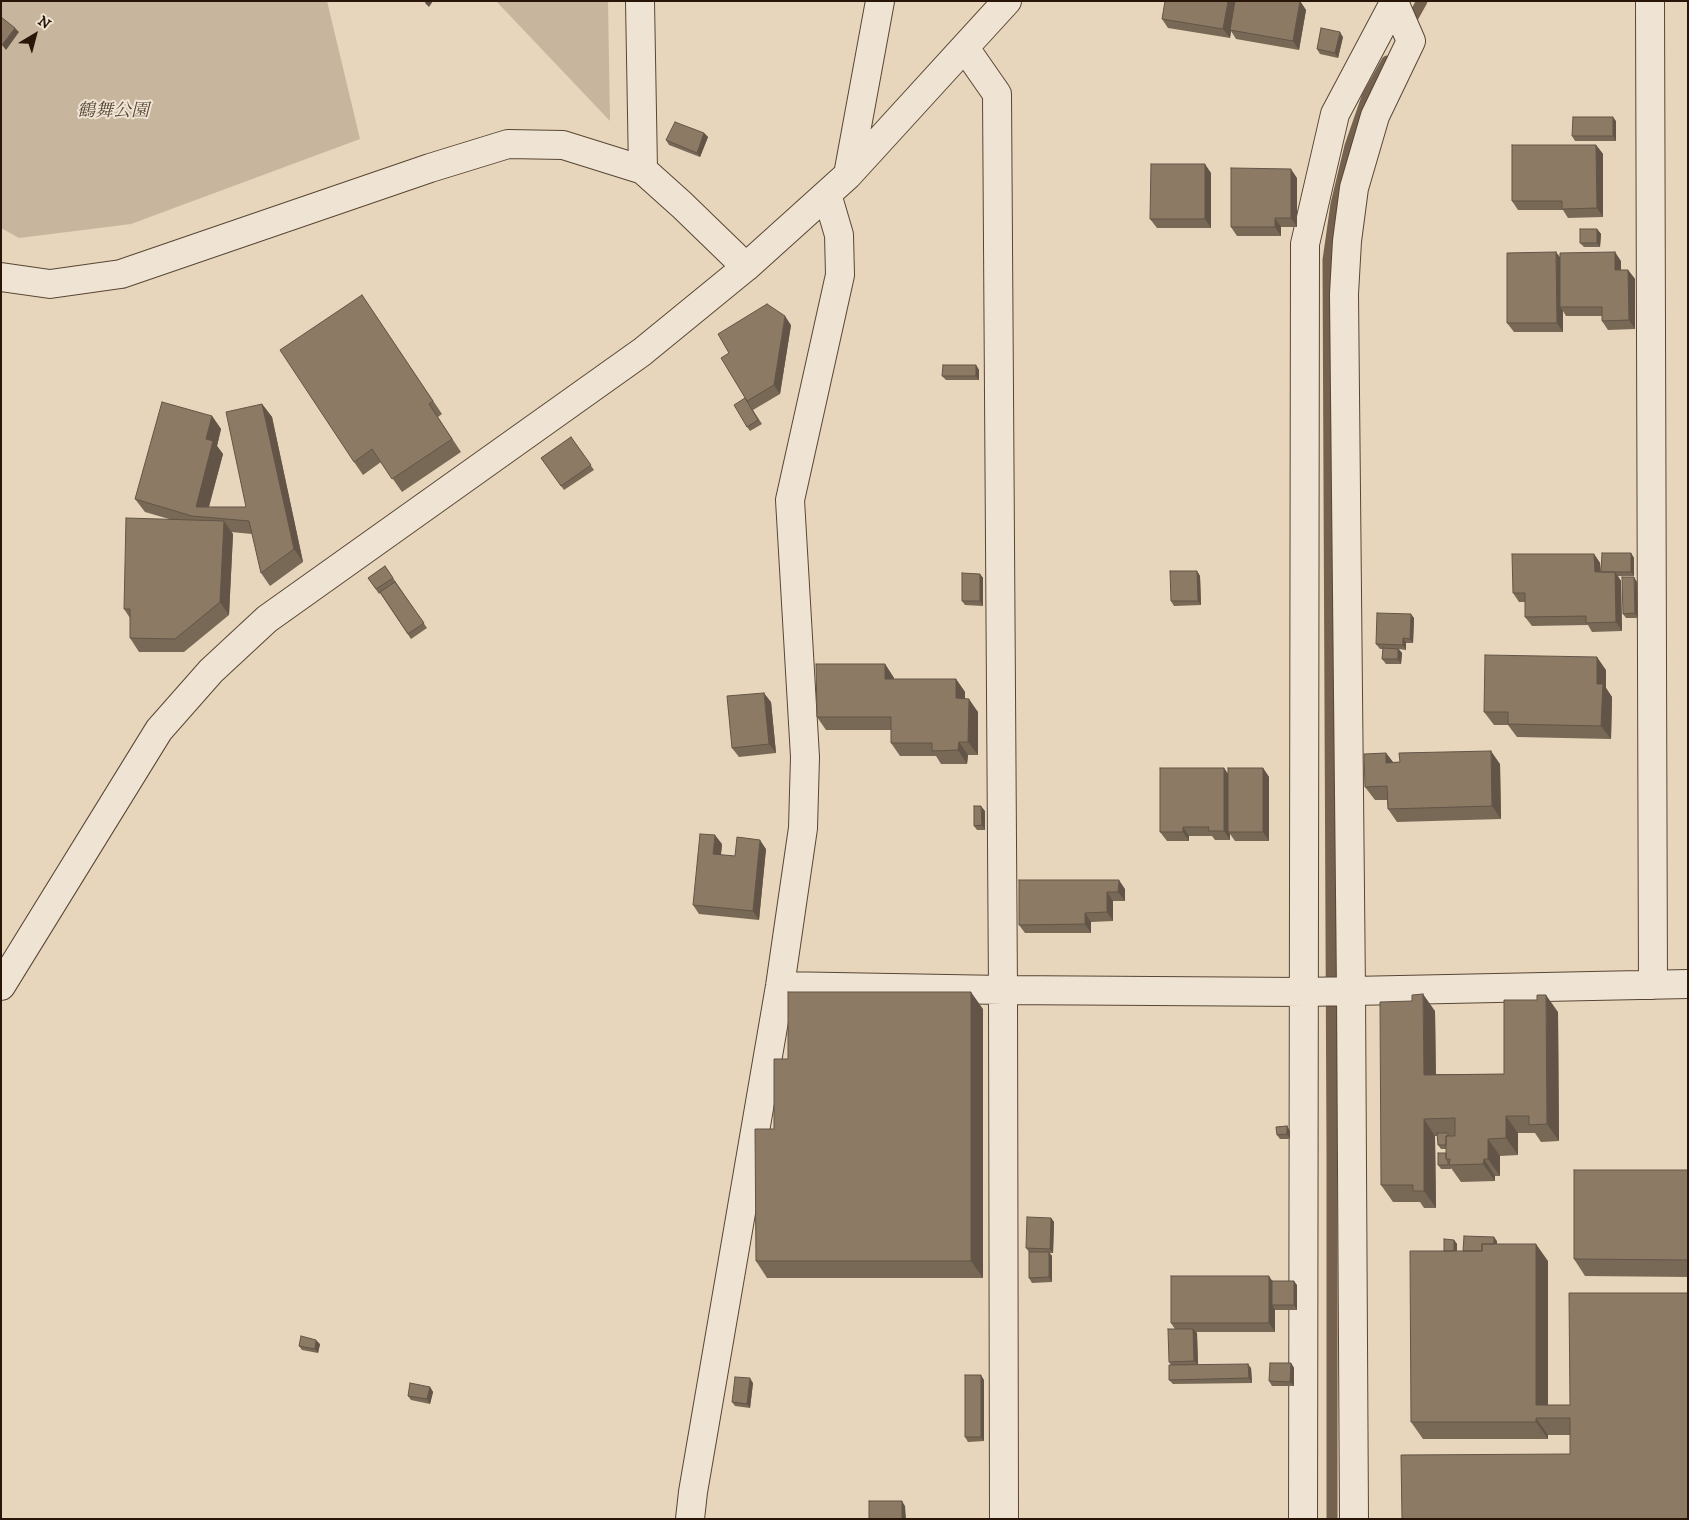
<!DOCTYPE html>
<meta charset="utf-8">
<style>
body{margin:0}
#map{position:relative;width:1689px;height:1520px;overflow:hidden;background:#e7d6bb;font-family:"IM FELL DW Pica",serif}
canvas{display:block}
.frame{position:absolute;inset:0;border:2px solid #291608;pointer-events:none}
.north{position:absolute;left:10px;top:10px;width:50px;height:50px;-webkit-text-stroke:4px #efe4d3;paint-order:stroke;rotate:37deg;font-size:14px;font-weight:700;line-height:20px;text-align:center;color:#291608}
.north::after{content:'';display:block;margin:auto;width:18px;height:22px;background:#291608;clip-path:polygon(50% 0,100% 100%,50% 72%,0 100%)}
</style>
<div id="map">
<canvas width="1689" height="1520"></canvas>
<div class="frame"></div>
<div class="north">N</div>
</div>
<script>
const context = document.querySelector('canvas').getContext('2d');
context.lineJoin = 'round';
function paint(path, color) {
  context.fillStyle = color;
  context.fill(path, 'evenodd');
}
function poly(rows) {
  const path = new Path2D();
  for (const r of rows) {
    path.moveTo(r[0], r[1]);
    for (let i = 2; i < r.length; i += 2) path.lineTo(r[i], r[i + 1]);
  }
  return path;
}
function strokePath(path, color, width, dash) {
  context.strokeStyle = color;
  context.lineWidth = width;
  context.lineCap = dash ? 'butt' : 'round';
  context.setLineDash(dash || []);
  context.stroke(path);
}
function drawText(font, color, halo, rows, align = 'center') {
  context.font = font + ' "IM FELL DW Pica","Noto Serif JP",serif';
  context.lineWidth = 4;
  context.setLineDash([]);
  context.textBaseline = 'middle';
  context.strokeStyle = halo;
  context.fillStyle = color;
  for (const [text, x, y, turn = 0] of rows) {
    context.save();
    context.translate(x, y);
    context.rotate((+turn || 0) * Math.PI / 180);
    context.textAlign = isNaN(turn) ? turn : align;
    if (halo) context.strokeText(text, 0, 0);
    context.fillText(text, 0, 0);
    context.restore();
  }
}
paint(poly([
 [1,1,327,1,360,139,131,224,19,238,1,228],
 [496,1,608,1,610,121]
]), '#c7b59d');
strokePath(poly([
 [1407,28,1422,1],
 [1332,1519,1332,1153,1328,260,1336,204,1350,146,1367,97,1387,61]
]), '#74624f', 11);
const minor = poly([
 [640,1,643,170],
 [1650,1,1653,985],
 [965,48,997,94,1003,990,1004,1519],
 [848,175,880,1],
 [1,277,50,284,121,274,430,168,508,144,563,145,643,170,682,205,746,267],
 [1,986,159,730,211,671,267,619,642,352,746,267,848,175,1007,1],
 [780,986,1003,990,1304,992,1688,984],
 [690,1519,693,1492,780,986,803,828,805,757,790,500,840,275,839,235,827,194],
 [1303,1519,1305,244,1335,114,1395,1],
 [1354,1519,1351,991,1344,294,1347,241,1354,188,1375,116,1411,41,1394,2]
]);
strokePath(minor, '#584635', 30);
strokePath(minor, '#efe4d3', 28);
paint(poly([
 [1300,1,1306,10,1299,50,1236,39,1231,31,1230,38,1168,28,1162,19],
 [1343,37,1338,58,1320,54,1317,49],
 [1616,121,1616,141,1575,141,1572,136],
 [704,133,708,137,700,157,669,145,666,140],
 [1596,145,1603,154,1603,217,1568,218,1563,210,1518,210,1512,201],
 [1211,173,1211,228,1157,228,1150,219],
 [1297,178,1297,227,1281,227,1281,236,1237,236,1231,227],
 [1597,229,1601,234,1600,247,1584,247,1580,243],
 [1560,257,1621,261,1621,270,1628,270,1635,279,1635,329,1608,330,1602,321,1602,316,1566,316,1563,311,1563,332,1514,332,1507,323],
 [362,295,442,414,438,417,461,452,402,492,381,462,363,475,354,462],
 [791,325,780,394,753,410,762,424,750,431,747,427,745,398],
 [976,365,979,370,979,380,946,380,942,376],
 [262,404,272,417,303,562,270,586,261,573,252,534,231,532,233,534,229,615,184,652,139,652,130,638,130,618,124,609,169,519,145,512,135,499,212,416,221,429,217,446,223,454,209,507,246,507],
 [571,437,594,470,564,490,541,458],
 [1631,553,1634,558,1634,576,1618,576,1621,581,1622,631,1592,632,1588,625,1532,626,1525,617,1525,602,1519,602,1513,593,1594,554,1600,563,1601,572],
 [385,566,427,628,411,639,380,593,379,594,368,578],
 [1197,571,1200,576,1201,605,1174,606,1171,601],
 [980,574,983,578,983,606,965,605,962,601],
 [1637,582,1638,618,1626,618,1623,614],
 [1414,618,1413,643,1406,643,1406,650,1399,649,1402,653,1401,664,1386,664,1382,659,1383,649,1380,649,1376,644],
 [885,664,894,678,894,679,956,679,965,692,965,699,978,712,978,755,968,755,967,764,941,764,936,756,900,756,891,743,891,730,826,730,817,717],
 [1606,670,1606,688,1612,697,1611,739,1517,737,1508,725,1494,725,1484,712],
 [771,702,776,753,739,757,732,748],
 [1386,753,1393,762,1500,764,1501,819,1397,822,1388,809,1387,800,1375,800,1365,787],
 [1224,768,1228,774,1263,768,1269,777,1269,841,1235,841,1230,834,1230,840,1215,840,1212,836,1189,836,1189,841,1167,841,1160,832],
 [985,811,985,830,977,830,974,826],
 [722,844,721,855,735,856,766,849,759,920,699,914,693,905],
 [1019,880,1125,889,1125,901,1113,901,1113,921,1091,922,1091,933,1025,933,1019,925],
 [983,1009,983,1278,767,1278,756,1261,774,1129,788,1059],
 [1435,1011,1436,1074,1504,1074,1558,1012,1559,1141,1541,1142,1535,1133,1518,1133,1518,1155,1500,1156,1500,1176,1495,1176,1495,1181,1461,1182,1451,1168,1451,1169,1441,1169,1438,1165,1446,1153,1446,1149,1441,1149,1438,1145,1438,1136,1435,1136,1436,1208,1424,1208,1420,1202,1393,1202,1381,1185],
 [1287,1126,1290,1131,1290,1139,1280,1139,1277,1135],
 [1688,1170,1688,1277,1585,1276,1574,1259],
 [1051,1218,1054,1222,1053,1253,1049,1253,1052,1256,1052,1282,1032,1283,1029,1278,1029,1252,1026,1248],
 [1454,1240,1457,1244,1457,1251,1463,1251,1497,1241,1497,1244,1548,1261,1548,1405,1570,1405,1688,1293,1570,1454,1570,1435,1548,1435,1548,1439,1423,1439,1411,1422,1444,1251],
 [1272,1281,1297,1285,1297,1310,1275,1310,1275,1332,1196,1332,1197,1333,1198,1365,1251,1368,1252,1383,1173,1384,1169,1380,1171,1365,1169,1362,1175,1329,1171,1323],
 [320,1344,318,1353,302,1350,299,1346],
 [1291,1363,1294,1368,1294,1386,1272,1386,1269,1381],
 [984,1380,984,1441,968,1442,965,1437],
 [753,1383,750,1408,735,1406,732,1402],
 [430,1387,433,1392,430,1404,411,1400,408,1396]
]), '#786957');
paint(poly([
 [426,1,433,1,429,7,425,3],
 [1228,1,1236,1,1230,38,1223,29],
 [1300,1,1306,10,1299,50,1293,41],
 [15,28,19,32,6,50,2,45],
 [1340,32,1343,37,1338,58,1335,53],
 [1613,117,1616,121,1616,141,1613,136],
 [704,133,708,137,700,157,697,153],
 [1596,145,1603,154,1603,217,1597,208],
 [1205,164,1211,173,1211,228,1205,219],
 [1291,169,1297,178,1297,227,1291,218],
 [1275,218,1281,227,1281,236,1275,227],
 [1597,229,1601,234,1600,247,1597,243],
 [1556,252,1563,261,1560,307,1563,311,1563,332,1557,323],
 [1615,252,1621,261,1621,279,1615,270],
 [1628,270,1635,279,1635,329,1629,320],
 [785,316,791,325,780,394,774,385],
 [976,365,979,370,979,380,976,376],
 [262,404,272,417,303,562,294,549],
 [212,416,221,429,217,446,223,454,206,517,196,507,206,439],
 [224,521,233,534,229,615,220,602],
 [1631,553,1634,558,1634,576,1631,572],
 [1594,554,1600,563,1601,581,1595,572],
 [1197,571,1200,576,1201,605,1198,601],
 [1615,572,1621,581,1622,631,1616,622],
 [980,574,983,578,983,606,980,601],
 [1634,577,1637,582,1638,618,1635,613],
 [1411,614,1414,618,1413,643,1410,639],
 [1403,638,1406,643,1406,650,1403,645],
 [1398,649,1402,653,1401,664,1398,659],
 [1597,657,1606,670,1606,688,1612,697,1611,739,1601,726,1597,684],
 [885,664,894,678,894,692,885,679],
 [956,679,965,692,965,712,956,698],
 [764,693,771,702,776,753,769,744],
 [969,699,978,712,978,755,968,742],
 [959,742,968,755,967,764,958,750],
 [1491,751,1500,764,1501,819,1492,806],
 [1386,753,1396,766,1386,763],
 [1224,768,1230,777,1228,832,1230,834,1230,840,1224,831],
 [1263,768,1269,777,1269,841,1263,832],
 [981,806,985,811,985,830,982,825],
 [1183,827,1189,836,1189,841,1183,832],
 [715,835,722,844,720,863,713,854],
 [760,840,766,849,759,920,753,911],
 [1119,880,1125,889,1125,901,1118,892],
 [1107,892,1113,901,1113,921,1107,912],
 [1085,913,1091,922,1091,933,1085,924],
 [971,992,983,1009,983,1278,971,1261],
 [1423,994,1435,1011,1436,1092,1424,1075],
 [1546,995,1558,1012,1559,1141,1547,1124],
 [1506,1116,1518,1133,1518,1155,1506,1138],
 [1424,1119,1435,1136,1436,1208,1424,1191],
 [1287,1126,1290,1131,1290,1139,1287,1134],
 [1488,1139,1500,1156,1500,1176,1488,1159],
 [1484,1159,1495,1176,1495,1181,1483,1164],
 [1051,1218,1054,1222,1053,1253,1050,1249],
 [1494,1237,1497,1241,1497,1258,1494,1254],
 [1454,1240,1457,1244,1457,1263,1454,1258],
 [1536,1244,1548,1261,1548,1418,1536,1405],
 [1049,1252,1052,1256,1052,1282,1049,1277],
 [1269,1276,1275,1285,1272,1305,1275,1310,1275,1332,1269,1323],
 [1294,1281,1297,1285,1297,1310,1294,1305],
 [1193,1329,1197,1333,1198,1365,1194,1361],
 [316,1340,320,1344,318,1353,315,1349],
 [1291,1363,1294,1368,1294,1386,1290,1382],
 [1248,1364,1251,1368,1252,1383,1249,1378],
 [981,1375,984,1380,984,1441,981,1437],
 [750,1378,753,1383,750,1408,747,1404],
 [430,1387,433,1392,430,1404,427,1399],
 [1536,1418,1548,1435,1548,1439,1536,1422],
 [902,1501,905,1506,906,1519,902,1519]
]), '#625547');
const building = poly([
 [1165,1,1228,1,1223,29,1162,19,1165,1],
 [1235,1,1300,1,1293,41,1230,30,1235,1],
 [1,17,15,28,2,45,1,44,1,17],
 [1321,28,1340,32,1335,53,1317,49,1321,28],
 [1573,117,1613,117,1613,136,1572,136,1573,117],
 [675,122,704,133,697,153,666,140,675,122],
 [1512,145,1596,145,1597,208,1562,209,1562,201,1512,201,1512,145],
 [1151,164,1205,164,1205,219,1150,219,1151,164],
 [1231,168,1291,169,1291,218,1275,218,1275,227,1231,227,1231,168],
 [1580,229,1597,229,1597,243,1580,243,1580,229],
 [1556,252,1557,323,1507,323,1507,253,1556,252],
 [1615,252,1615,270,1628,270,1629,320,1602,321,1602,307,1560,307,1560,253,1615,252],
 [362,295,433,401,429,404,452,439,392,479,372,449,354,462,280,350,362,295],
 [767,304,785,316,774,385,747,401,721,358,729,353,718,334,767,304],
 [943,365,976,365,976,376,942,376,943,365],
 [745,398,758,420,747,427,734,405,745,398],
 [162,402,212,416,206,439,213,441,196,507,246,507,226,412,262,404,294,549,261,573,249,521,192,516,135,499,162,402],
 [571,437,591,465,561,486,541,458,571,437],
 [126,518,224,521,220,602,175,639,130,638,130,609,124,609,126,518],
 [1602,553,1631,553,1631,572,1601,572,1602,553],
 [1512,554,1594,554,1595,572,1615,572,1616,622,1586,623,1586,616,1525,617,1525,593,1513,593,1512,554],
 [385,566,393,578,376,589,368,578,385,566],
 [1170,571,1197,571,1198,601,1171,601,1170,571],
 [962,573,980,574,980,601,962,601,962,573],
 [1622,577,1634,577,1635,613,1623,614,1622,577],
 [395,582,424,623,408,634,380,592,395,582],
 [1377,613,1411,614,1410,639,1403,638,1403,645,1376,644,1377,613],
 [1383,648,1398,649,1398,659,1382,659,1383,648],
 [1485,655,1597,657,1597,684,1603,684,1601,726,1508,724,1508,712,1484,712,1485,655],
 [816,664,885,664,885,679,956,679,956,698,969,699,968,742,959,742,958,750,932,751,932,743,891,743,891,717,817,717,816,664],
 [764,693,769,744,732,748,727,696,764,693],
 [1491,751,1492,806,1388,809,1387,786,1365,787,1364,754,1386,753,1386,763,1400,762,1399,753,1491,751],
 [1160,768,1224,768,1224,831,1208,831,1209,827,1183,827,1183,832,1160,832,1160,768],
 [1228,768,1263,768,1263,832,1228,832,1228,768],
 [974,806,981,806,982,825,974,826,974,806],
 [700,834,715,835,713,854,735,856,737,837,760,840,753,911,693,905,700,834],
 [1019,880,1119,880,1118,892,1107,892,1107,912,1085,913,1085,924,1019,925,1019,880],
 [788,992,971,992,971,1261,756,1261,755,1129,774,1129,774,1059,788,1059,788,992],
 [1423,994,1424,1075,1504,1074,1504,1000,1537,1000,1537,995,1546,995,1547,1124,1529,1125,1529,1116,1506,1116,1506,1138,1488,1139,1488,1159,1484,1159,1483,1164,1449,1165,1450,1159,1446,1159,1446,1136,1455,1136,1455,1118,1424,1119,1424,1191,1413,1191,1413,1185,1381,1185,1380,1002,1412,1001,1412,995,1423,994],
 [1287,1126,1287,1134,1277,1135,1276,1127,1287,1126],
 [1437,1133,1448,1133,1448,1136,1446,1136,1446,1145,1438,1145,1437,1133],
 [1438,1153,1446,1153,1446,1159,1448,1161,1448,1165,1438,1165,1438,1153],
 [1574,1170,1688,1170,1688,1260,1574,1259,1574,1170],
 [1027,1217,1051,1218,1050,1249,1026,1248,1027,1217],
 [1464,1236,1494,1237,1494,1244,1482,1244,1482,1251,1463,1251,1464,1236],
 [1444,1239,1454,1240,1454,1251,1444,1251,1444,1239],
 [1482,1244,1536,1244,1536,1405,1570,1405,1569,1293,1688,1293,1688,1519,1402,1519,1401,1455,1570,1454,1570,1418,1536,1418,1536,1422,1411,1422,1410,1251,1482,1251,1482,1244],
 [1029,1252,1049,1252,1049,1277,1029,1278,1029,1252],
 [1171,1276,1269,1276,1269,1323,1171,1323,1171,1276],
 [1272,1281,1294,1281,1294,1305,1272,1305,1272,1281],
 [1168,1329,1193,1329,1194,1361,1169,1362,1168,1329],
 [301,1336,316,1340,315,1349,299,1346,301,1336],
 [1270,1363,1291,1363,1290,1382,1269,1381,1270,1363],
 [1248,1364,1249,1378,1169,1380,1169,1365,1248,1364],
 [965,1375,981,1375,981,1437,965,1437,965,1375],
 [735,1377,750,1378,747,1404,732,1402,735,1377],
 [410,1383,430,1387,427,1399,408,1396,410,1383],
 [869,1501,902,1501,902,1519,869,1519,869,1501]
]);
paint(building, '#8c7a65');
strokePath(building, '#625547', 1);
drawText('italic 18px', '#584635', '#efe4d3', [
 ["鶴舞公園",113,112]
]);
</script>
